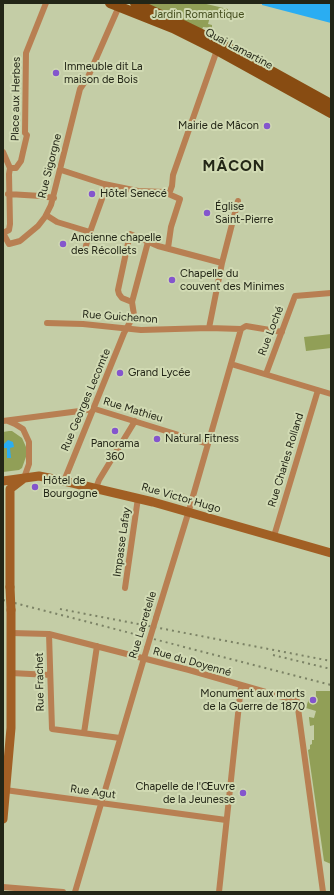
<!DOCTYPE html>
<meta charset="utf-8">
<style>
body{margin:0}
#map{position:relative;width:334px;height:895px;overflow:hidden;background:#c4cda6;font-family:Figtree,sans-serif}
canvas{display:block}
.frame{position:absolute;inset:0;border:4px solid #232617;pointer-events:none}
</style>
<div id="map">
<canvas width="334" height="895"></canvas>
<div class="frame"></div>
</div>
<script>
const context = document.querySelector('canvas').getContext('2d');
context.lineJoin = 'round';
function paint(path, color) {
  context.fillStyle = color;
  context.fill(path, 'evenodd');
}
function poly(rows) {
  const path = new Path2D();
  for (const r of rows) {
    path.moveTo(r[0], r[1]);
    for (let i = 2; i < r.length; i += 2) path.lineTo(r[i], r[i + 1]);
  }
  return path;
}
function strokePath(path, color, width, dash) {
  context.strokeStyle = color;
  context.lineWidth = width;
  context.lineCap = dash ? 'butt' : 'round';
  context.setLineDash(dash || []);
  context.stroke(path);
}
function drawText(font, color, halo, rows, align = 'center') {
  context.font = font + ' Figtree,sans-serif';
  context.lineWidth = 4;
  context.setLineDash([]);
  context.textBaseline = 'middle';
  context.strokeStyle = halo;
  context.fillStyle = color;
  for (const [text, x, y, turn = 0] of rows) {
    context.save();
    context.translate(x, y);
    context.rotate((+turn || 0) * Math.PI / 180);
    context.textAlign = isNaN(turn) ? turn : align;
    if (halo) context.strokeText(text, 0, 0);
    context.fillText(text, 0, 0);
    context.restore();
  }
}
paint(poly([
 [144,3,202,3,228,9,227,14,218,15,216,18,210,17,208,24,212,25,212,28,203,27,202,30],
 [331,334,331,348,306,351,304,337],
 [9,431,12,431,22,438,26,447,27,454,22,468,19,470,3,472,3,432],
 [316,691,331,691,331,864,324,861,308,750,310,749,310,745,312,744,312,740,314,740,314,725,310,726,309,718,309,717,314,718,316,711,306,708,309,698,316,699]
]), '#919f57');
paint(poly([
 [262,3,331,3,331,23,262,5],
 [8,440,13,442,14,447,10,448,11,458,7,458,7,448,4,448,4,444]
]), '#2aadf2');
strokePath(poly([
 [3,152,10,168,9,174,10,224,9,230,3,233],
 [10,168,16,168,21,161,23,152,27,135,25,133,26,53,46,3],
 [61,170,104,184,138,191,164,192,180,199,171,227,168,248],
 [8,194,41,196,54,198],
 [169,194,172,186,173,175,217,50],
 [46,215,57,222,90,232,107,185],
 [3,233,9,244,20,241,38,226,45,217,51,205,80,89,88,77,120,4],
 [85,249,90,232],
 [132,302,122,298,119,294,118,290,130,234,158,246,222,263],
 [47,323,83,324,141,330,209,328,241,329],
 [209,328,222,263,238,201],
 [241,329,246,326,282,332],
 [231,364,331,394],
 [266,374,295,296,331,293],
 [3,421,95,409,208,444],
 [8,421,15,424,23,429,29,442,29,464,24,478],
 [64,481,124,333,134,315,132,302,148,242],
 [96,488,99,480,135,421],
 [274,536,318,390],
 [125,588,138,498],
 [156,618,187,517,241,329],
 [11,633,49,634,189,670,297,701,323,892],
 [49,634,52,729,120,738],
 [11,673,50,675],
 [84,733,97,646],
 [5,790,226,820],
 [3,887,63,892],
 [75,892,147,648],
 [219,892,241,686]
]), '#b87f52', 6);
strokePath(poly([
 [3,481,39,476,64,481,153,502,331,553],
 [10,587,10,489,23,479],
 [3,819,11,728,11,610]
]), '#a15f24', 9);
strokePath(poly([
 [110,3,173,28,217,50,331,113],
 [135,3,183,25,228,47,331,104]
]), '#884c12', 10);
strokePath(poly([
 [3,600,331,685],
 [60,609,331,661],
 [273,655,331,669]
]), '#7b8265', 2, [2, 4]);
strokePath(poly([
 [147,648,156,618]
]), '#b87f52', 6);
strokePath(poly([
 [10,587,11,610]
]), '#a15f24', 9);
for (const [x, y, r, color] of [
 [56,73,4,"#8455cd"],
 [267,126,4,"#8455cd"],
 [92,194,4,"#8455cd"],
 [207,213,4,"#8455cd"],
 [63,244,4,"#8455cd"],
 [172,280,4,"#8455cd"],
 [120,373,4,"#8455cd"],
 [115,431,4,"#8455cd"],
 [157,439,4,"#8455cd"],
 [35,487,4,"#8455cd"],
 [313,700,4,"#8455cd"],
 [243,793,4,"#8455cd"]
]) {
  const dot = new Path2D();
  dot.arc(x, y, r, 0, 2 * Math.PI);
  context.fillStyle = color;
  context.fill(dot);
  strokePath(dot, '#d1dab3', 1.5);
}
drawText('11px', '#444d1d', '#d1dab3', [
 ["Jardin Romantique",198,15]
]);
drawText('11px', '#232617', '#d1dab3', [
 ["Quai Lamartine",239,49,28],
 ["Place aux Herbes",16,99,-89],
 ["Rue Sigorgne",50,166,-76],
 ["Rue Guichenon",120,317,4],
 ["Rue Loché",271,331,-69],
 ["Rue Georges Lecomte",86,400,-67],
 ["Rue Mathieu",133,410,17],
 ["Rue Charles Rolland",286,460,-73],
 ["Rue Victor Hugo",181,498,16],
 ["Impasse Lafay",122,542,-82],
 ["Rue Lacretelle",143,625,-73],
 ["Rue du Doyenné",192,662,16],
 ["Rue Frachet",40,682,-91],
 ["Rue Agut",93,792,8]
]);
drawText('11px', '#232617', '#d1dab3', [
 ["Immeuble dit La",64,67],
 ["maison de Bois",64,80],
 ["Mairie de Mâcon",259,126,"right"],
 ["Hôtel Senecé",100,194],
 ["Église",215,207],
 ["Saint-Pierre",215,220],
 ["Ancienne chapelle",71,238],
 ["des Récollets",71,251],
 ["Chapelle du",180,274],
 ["couvent des Minimes",180,287],
 ["Grand Lycée",128,373],
 ["Natural Fitness",165,439],
 ["Panorama",115,444,"center"],
 ["360",115,457,"center"],
 ["Hôtel de",43,481],
 ["Bourgogne",43,494],
 ["Monument aux morts",305,694,"right"],
 ["de la Guerre de 1870",305,707,"right"],
 ["Chapelle de l'Œuvre",235,787,"right"],
 ["de la Jeunesse",235,800,"right"]
], 'left');
context.letterSpacing = '1px';
drawText('bold 15px', '#232617', '#d1dab3', [
 ["MÂCON",234,167]
]);
context.letterSpacing = '0px';
</script>
